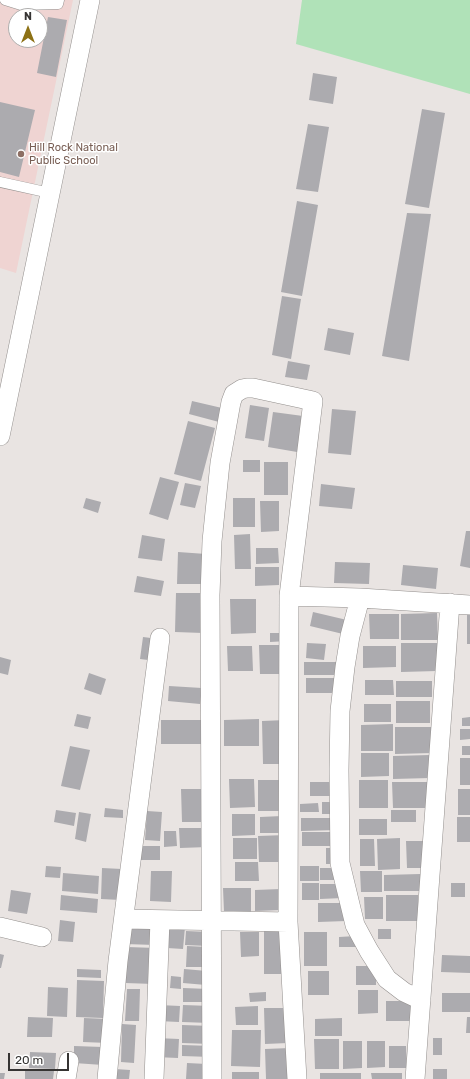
<!DOCTYPE html>
<style>
body{margin:0}
#map{position:relative;width:470px;height:1079px;overflow:hidden;background:#e9e4e2;font-family:Rubik,sans-serif}
canvas{display:block}
.north{position:absolute;left:8px;top:8px;width:40px;height:40px;box-sizing:border-box;background:#fff;border:1px solid #afaead;border-radius:50%;rotate:0deg;font-size:11px;font-weight:700;line-height:16px;text-align:center;color:#363433}
.north::after{content:'';display:block;margin:auto;width:14px;height:18px;background:#8d7115;clip-path:polygon(50% 0,100% 100%,50% 72%,0 100%)}
.scale{position:absolute;left:8px;top:1053px;width:61px;height:18px;box-sizing:border-box;border:2px solid #363433;border-top:0;padding-left:5px;font-size:12px;line-height:14px;white-space:nowrap;color:#363433;-webkit-text-stroke:3px #fff;paint-order:stroke}
</style>
<div id="map">
<canvas width="470" height="1079"></canvas>
<div class="north">N</div>
<div class="scale">20 m</div>
</div>
<script>
const context = document.querySelector('canvas').getContext('2d');
context.lineJoin = 'round';
function paint(path, color) {
  context.fillStyle = color;
  context.fill(path, 'evenodd');
}
function poly(rows) {
  const path = new Path2D();
  for (const r of rows) {
    path.moveTo(r[0], r[1]);
    for (let i = 2; i < r.length; i += 2) path.lineTo(r[i], r[i + 1]);
  }
  return path;
}
function strokePath(path, color, width, dash) {
  context.strokeStyle = color;
  context.lineWidth = width;
  context.lineCap = dash ? 'butt' : 'round';
  context.setLineDash(dash || []);
  context.stroke(path);
}
function drawText(font, color, halo, rows, align = 'center') {
  context.font = font + ' Rubik,sans-serif';
  context.lineWidth = 3;
  context.setLineDash([]);
  context.textBaseline = 'middle';
  context.strokeStyle = halo;
  context.fillStyle = color;
  for (const [text, x, y, turn = 0] of rows) {
    context.save();
    context.translate(x, y);
    context.rotate((+turn || 0) * Math.PI / 180);
    context.textAlign = isNaN(turn) ? turn : align;
    if (halo) context.strokeText(text, 0, 0);
    context.fillText(text, 0, 0);
    context.restore();
  }
}
paint(poly([
 [0,0,73,0,16,273,0,268],
 [16,16,40,16,40,40,16,40]
]), '#efd4d2');
paint(poly([
 [302,0,470,0,470,94,296,44]
]), '#b0e2b8');
paint(poly([
 [48,17,67,20,56,77,37,73],
 [313,73,337,77,333,104,309,100],
 [0,102,35,110,19,177,0,172],
 [422,109,445,113,429,208,405,204],
 [308,124,329,127,318,192,296,189],
 [297,201,318,205,302,296,281,292],
 [407,213,431,214,409,361,382,356],
 [282,296,301,299,291,359,272,355],
 [328,328,354,333,350,355,324,350],
 [288,361,310,365,307,380,285,377],
 [192,401,222,408,219,422,189,414],
 [250,405,269,408,264,441,245,438],
 [332,409,356,411,351,455,328,453],
 [273,412,303,416,297,452,268,447],
 [188,421,215,428,201,481,174,474],
 [243,460,260,460,260,472,243,472],
 [264,462,288,462,288,495,264,495],
 [160,477,179,482,168,520,149,514],
 [185,483,201,486,195,508,180,505],
 [321,484,355,488,352,509,319,506],
 [86,498,101,502,98,513,83,508],
 [233,498,255,498,255,527,233,527],
 [260,501,279,501,279,531,261,532],
 [466,531,470,531,470,568,460,566],
 [250,534,251,569,235,569,234,535],
 [142,535,165,539,162,561,138,558],
 [256,548,278,548,279,563,256,564],
 [178,552,206,554,206,584,177,584],
 [335,562,370,563,369,584,334,583],
 [403,565,438,568,436,589,401,585],
 [255,567,279,567,279,585,255,586],
 [137,576,164,581,161,596,134,592],
 [176,593,204,593,203,633,175,632],
 [230,599,256,599,256,633,231,634],
 [467,611,470,611,470,644,467,644],
 [313,612,347,620,343,634,310,626],
 [437,613,438,640,401,640,401,614],
 [369,614,399,614,399,639,370,639],
 [270,633,288,633,288,641,270,642],
 [143,637,159,639,156,661,140,659],
 [307,643,326,644,324,660,306,658],
 [401,643,437,643,437,671,401,672],
 [259,645,285,645,286,674,260,674],
 [227,646,252,646,253,671,228,671],
 [363,646,396,646,396,667,363,668],
 [0,657,11,660,8,675,0,673],
 [304,662,341,662,342,675,304,675],
 [89,673,106,679,101,695,84,689],
 [306,678,338,678,338,693,306,693],
 [365,680,393,680,394,695,365,695],
 [396,681,432,681,432,697,396,697],
 [169,686,202,688,200,704,168,701],
 [396,701,430,701,430,723,396,723],
 [364,704,391,704,391,722,364,722],
 [77,714,91,717,88,729,74,726],
 [470,717,470,726,462,726,462,718],
 [259,719,259,746,224,746,224,720],
 [161,720,204,720,204,744,161,744],
 [286,720,287,764,263,764,262,721],
 [393,724,393,751,361,751,361,725],
 [395,727,432,727,432,753,395,754],
 [460,729,470,729,470,739,460,740],
 [70,746,90,750,80,790,61,786],
 [462,746,470,746,470,755,462,755],
 [361,753,389,753,389,776,361,777],
 [430,755,430,778,393,779,393,756],
 [460,758,470,758,470,785,460,785],
 [229,779,254,779,255,807,230,808],
 [258,780,286,780,287,811,258,811],
 [359,780,388,780,388,808,359,808],
 [310,782,334,782,334,796,310,796],
 [392,782,431,782,431,808,393,808],
 [181,789,206,789,207,822,182,822],
 [458,789,470,789,470,815,458,815],
 [322,802,337,802,337,814,322,814],
 [318,803,319,812,300,812,300,804],
 [105,808,123,810,123,818,104,817],
 [56,810,76,813,74,826,54,822],
 [391,810,416,810,416,822,391,822],
 [147,811,162,812,160,841,145,840],
 [79,812,91,814,86,842,75,839],
 [232,814,255,814,255,835,232,836],
 [282,816,282,833,260,833,260,817],
 [457,817,470,817,470,842,457,842],
 [301,818,337,818,337,830,301,831],
 [359,819,387,819,387,835,359,835],
 [179,828,207,828,208,847,180,848],
 [164,831,176,831,177,846,164,847],
 [302,832,337,832,337,846,302,846],
 [286,835,287,862,259,862,258,836],
 [233,838,257,838,257,859,233,859],
 [400,838,400,869,378,870,377,839],
 [360,839,374,839,375,866,360,866],
 [406,841,423,841,423,868,407,868],
 [141,846,160,846,160,860,141,860],
 [326,848,339,848,340,864,326,864],
 [235,862,258,862,259,881,235,881],
 [46,866,61,867,60,878,45,877],
 [300,866,319,866,319,881,300,881],
 [102,868,122,869,121,900,101,899],
 [320,868,340,868,340,880,320,880],
 [151,871,172,871,171,902,150,901],
 [360,871,382,871,382,892,361,892],
 [63,873,99,876,98,894,62,891],
 [420,874,420,891,384,891,384,875],
 [302,883,319,883,319,900,302,900],
 [451,883,465,883,465,897,451,897],
 [320,884,343,884,343,898,320,899],
 [223,888,251,888,251,912,224,912],
 [281,889,282,910,255,911,255,890],
 [11,890,31,893,27,914,8,911],
 [61,895,98,899,97,913,60,910],
 [386,895,418,895,418,921,386,921],
 [364,897,383,897,383,919,365,919],
 [318,903,346,903,346,921,318,922],
 [60,920,75,922,73,942,58,941],
 [126,921,156,923,155,945,125,944],
 [168,926,185,927,183,949,167,948],
 [378,929,391,929,391,939,378,939],
 [186,931,208,932,208,946,185,945],
 [264,931,284,931,284,974,264,974],
 [240,932,259,932,259,956,241,957],
 [304,932,327,932,327,966,304,966],
 [356,936,356,947,339,947,339,937],
 [187,946,208,947,208,967,186,967],
 [127,947,156,948,154,984,125,983],
 [0,954,4,955,1,968,0,968],
 [442,955,470,956,470,973,441,972],
 [356,966,376,966,376,985,356,985],
 [77,969,101,970,101,978,77,977],
 [184,969,207,971,206,985,183,983],
 [308,971,329,971,329,995,308,995],
 [171,976,181,977,181,989,170,988],
 [77,980,104,981,103,1018,76,1017],
 [48,987,68,988,67,1017,47,1016],
 [183,988,209,989,209,1002,183,1002],
 [127,989,140,989,139,1021,125,1021],
 [358,990,378,990,378,1013,358,1014],
 [266,992,266,1001,250,1002,249,993],
 [442,993,470,993,470,1012,442,1012],
 [386,1001,411,1001,411,1021,386,1021],
 [159,1005,180,1006,179,1022,158,1021],
 [183,1005,211,1006,210,1023,182,1022],
 [258,1006,258,1025,236,1025,235,1007],
 [264,1008,287,1008,288,1043,265,1044],
 [28,1017,53,1018,52,1037,27,1037],
 [467,1017,470,1017,470,1033,466,1033],
 [84,1018,108,1019,108,1043,83,1042],
 [342,1018,342,1036,315,1036,315,1019],
 [122,1024,136,1025,134,1063,121,1062],
 [182,1025,212,1026,211,1044,182,1043],
 [232,1030,261,1030,260,1067,231,1066],
 [156,1038,179,1039,178,1058,155,1057],
 [433,1038,442,1038,442,1055,433,1055],
 [314,1039,339,1039,339,1069,315,1069],
 [343,1041,362,1041,362,1068,343,1069],
 [367,1041,385,1041,385,1067,367,1068],
 [182,1045,212,1046,211,1057,182,1056],
 [74,1046,103,1047,103,1065,74,1063],
 [389,1046,406,1046,407,1068,389,1068],
 [290,1048,291,1079,266,1079,265,1049],
 [30,1052,56,1053,55,1069,29,1068],
 [187,1063,207,1064,207,1079,186,1079],
 [115,1069,130,1070,129,1079,114,1079],
 [433,1069,447,1069,447,1079,433,1079],
 [25,1070,54,1071,53,1079,25,1079],
 [232,1072,259,1072,259,1079,232,1079],
 [0,1073,5,1073,4,1079,0,1079],
 [320,1073,361,1073,361,1079,320,1079],
 [371,1073,402,1073,402,1079,372,1079]
]), '#acabaf');
const lane = poly([
 [5,0,21,5,58,4,59,0],
 [0,182,50,193]
]);
const street = poly([
 [0,436,90,0],
 [289,596,360,598,470,605],
 [360,598,350,636,345,667,340,711,339,770,340,863,355,925,369,951,387,979,404,992,421,1000],
 [124,919,288,922],
 [0,927,42,937],
 [66,1079,69,1061],
 [107,1079,118,961,160,638],
 [154,1079,160,920],
 [212,1079,210,595,212,541,220,463,231,402,234,394,242,389,247,388,253,388,313,401,289,596,288,922,297,1079],
 [415,1079,450,603]
]);
strokePath(lane, '#938f8d', 11);
strokePath(street, '#938f8d', 20);
strokePath(lane, '#fff', 10);
strokePath(street, '#fff', 19);
for (const [x, y, r, color] of [
 [21,154,4,"#8d6e63"]
]) {
  const dot = new Path2D();
  dot.arc(x, y, r, 0, 2 * Math.PI);
  context.fillStyle = color;
  context.fill(dot);
  strokePath(dot, '#fff', 1.5);
}
drawText('11px', '#785e54', '#fff', [
 ["Hill Rock National",29,148],
 ["Public School",29,161]
], 'left');
</script>
